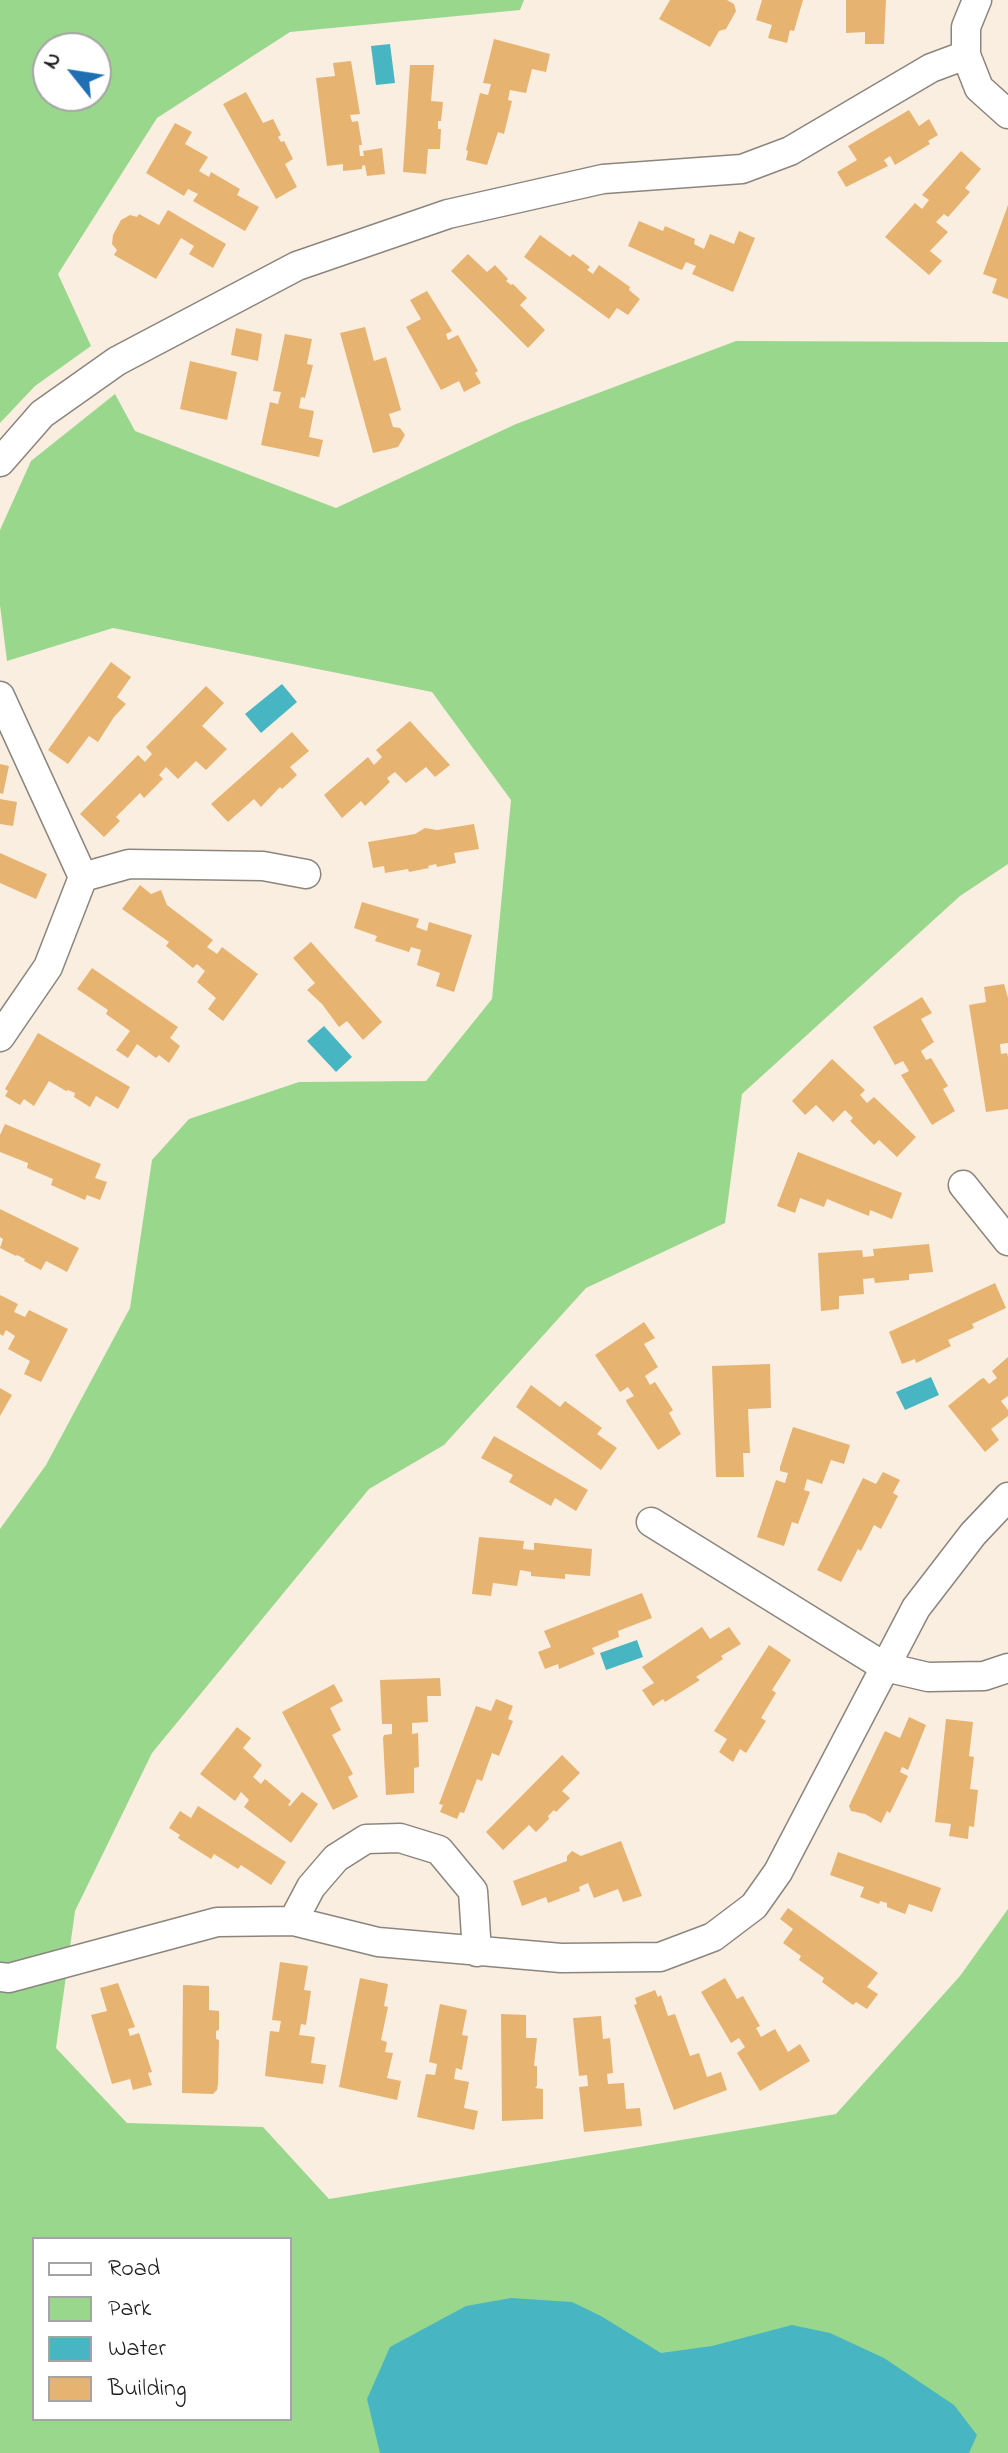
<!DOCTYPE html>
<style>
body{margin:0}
#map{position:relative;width:1008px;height:2453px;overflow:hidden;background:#faeee0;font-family:"Indie Flower",sans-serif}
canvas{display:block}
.legend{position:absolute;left:32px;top:2237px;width:260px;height:184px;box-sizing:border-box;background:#fff;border:2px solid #a4a4a4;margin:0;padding:10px 14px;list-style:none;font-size:24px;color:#1c1c1c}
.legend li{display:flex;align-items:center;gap:16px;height:40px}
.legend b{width:40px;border:2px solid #a4a4a4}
.north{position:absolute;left:32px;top:32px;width:80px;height:80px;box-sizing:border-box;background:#fff;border:2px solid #a4a4a4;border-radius:50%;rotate:300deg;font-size:22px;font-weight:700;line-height:32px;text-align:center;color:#1c1c1c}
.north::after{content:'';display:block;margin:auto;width:28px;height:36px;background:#1f6fb2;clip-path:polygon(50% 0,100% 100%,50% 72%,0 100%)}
</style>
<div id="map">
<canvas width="1008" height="2453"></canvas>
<ul class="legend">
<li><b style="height:10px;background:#fff"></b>Road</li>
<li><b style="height:22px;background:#99d78d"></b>Park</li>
<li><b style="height:22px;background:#48b6c2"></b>Water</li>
<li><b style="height:22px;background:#e7b371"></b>Building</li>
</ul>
<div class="north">N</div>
</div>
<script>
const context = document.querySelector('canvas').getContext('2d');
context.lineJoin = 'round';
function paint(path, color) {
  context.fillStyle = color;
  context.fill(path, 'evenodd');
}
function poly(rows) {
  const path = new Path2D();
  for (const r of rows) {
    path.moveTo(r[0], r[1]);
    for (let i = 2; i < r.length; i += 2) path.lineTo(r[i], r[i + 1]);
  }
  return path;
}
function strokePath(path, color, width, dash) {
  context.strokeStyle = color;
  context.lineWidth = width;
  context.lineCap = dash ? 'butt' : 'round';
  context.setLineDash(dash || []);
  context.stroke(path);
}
paint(poly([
 [0,0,524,0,520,10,290,32,157,118,58,274,91,346,35,386,0,423],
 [48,48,96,48,96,96,48,96],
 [736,341,1008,342,1008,864,960,896,742,1094,725,1223,586,1288,444,1445,369,1489,152,1753,75,1911,56,2048,127,2123,263,2127,329,2199,836,2114,960,1976,1008,1909,1008,2453,0,2453,0,1529,46,1465,130,1308,152,1160,189,1119,299,1082,426,1081,492,999,511,800,432,692,113,628,7,661,0,605,0,530,31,461,115,394,135,431,336,508,516,424],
 [34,2239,290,2239,290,2419,34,2419]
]), '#99d78d');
paint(poly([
 [390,44,395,83,376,85,371,46],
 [282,684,297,702,261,733,245,714],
 [324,1026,352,1057,336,1072,307,1041],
 [931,1377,939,1395,905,1410,896,1392],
 [637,1640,643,1657,606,1670,600,1653],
 [511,2298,572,2302,601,2316,661,2353,712,2346,792,2325,830,2333,884,2358,954,2405,977,2435,969,2453,380,2453,367,2399,390,2347,466,2306]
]), '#48b6c2');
paint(poly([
 [670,0,727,0,734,4,736,11,726,29,719,31,710,47,659,19],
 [762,0,803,0,794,31,790,30,787,43,768,38,772,25,756,20],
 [846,0,886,0,884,44,865,44,865,32,846,33],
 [494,39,550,54,546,72,532,69,526,93,510,90,508,100,512,101,504,134,498,132,487,165,466,160,468,151,466,150,480,93,488,95,491,84,483,83],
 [351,61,360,114,350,115,352,122,358,121,362,145,359,145,360,156,364,156,363,151,382,148,385,174,367,176,365,165,362,166,362,169,343,171,343,164,327,166,316,78,335,76,333,63],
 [410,65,434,65,431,101,443,102,441,121,438,121,438,129,441,129,440,149,428,149,426,174,403,172],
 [246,92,263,123,273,119,281,135,278,137,281,142,284,141,293,159,285,164,297,187,276,199,223,104],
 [909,110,919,126,929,119,938,135,928,141,930,144,895,165,890,156,884,160,888,166,846,187,837,172,857,160,848,146],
 [175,123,192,132,185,144,208,157,199,171,209,177,211,172,240,189,237,195,259,207,245,231,193,201,198,194,188,189,184,196,146,173],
 [961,151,981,169,965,188,970,192,948,217,944,214,936,222,948,232,930,251,942,261,929,275,885,237,915,203,922,209,929,200,922,195],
 [1008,205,1008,299,992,293,997,279,983,274],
 [168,210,226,244,213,268,189,254,194,246,181,238,156,279,114,255,117,250,112,244,113,235,121,220,130,215,137,217,139,214,159,225],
 [639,221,663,231,665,226,695,239,694,244,704,249,710,234,734,244,739,231,755,238,733,292,692,274,696,266,686,262,682,270,679,269,628,246],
 [540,235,570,257,573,254,590,267,587,270,593,274,599,265,630,287,629,290,640,299,628,315,617,308,609,319,524,257],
 [468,254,487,272,495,265,508,279,506,281,511,285,513,284,527,298,520,305,545,330,528,348,451,271],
 [427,291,452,331,446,334,448,340,458,335,478,371,475,373,481,383,464,392,459,381,441,390,406,327,421,319,410,300],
 [365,327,374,361,386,357,401,410,389,414,393,427,400,428,405,435,398,447,373,453,340,333],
 [236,328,262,334,258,361,231,355],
 [285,334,312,339,307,364,313,365,305,398,301,397,299,408,314,411,309,437,323,440,319,457,261,445,270,402,278,404,281,392,273,391],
 [190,361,237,372,227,420,180,409],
 [111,662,131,677,117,697,126,704,114,717,98,742,89,736,68,764,48,750],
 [206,686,224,703,202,726,227,749,206,770,196,761,178,779,166,767,159,775,163,779,144,798,140,793,116,817,120,821,104,837,80,814,138,755,145,762,152,754,146,747],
 [410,721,450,765,435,777,426,767,406,783,395,772,387,778,390,782,365,806,361,801,342,818,324,795,368,757,374,765,382,757,376,750],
 [292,732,309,751,290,767,297,775,282,789,280,787,261,807,254,799,228,822,211,804],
 [0,764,9,766,3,794,0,793],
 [0,799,17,802,13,826,0,824],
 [474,824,479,849,454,853,456,863,437,867,436,864,428,866,429,868,409,872,408,869,385,873,384,866,373,868,368,842,415,834,425,828,437,830],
 [0,853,47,874,36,899,0,883],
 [140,885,151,894,161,890,167,905,213,940,207,947,217,954,222,947,258,974,223,1021,208,1009,216,998,197,982,205,971,197,964,193,968,166,946,169,942,122,909],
 [362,902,419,919,416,927,427,931,429,922,472,935,454,992,436,986,440,973,417,965,421,950,411,947,409,952,375,941,377,936,354,928],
 [311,942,382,1022,363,1040,347,1021,339,1027,322,1004,307,990,315,983,293,958],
 [92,968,178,1027,170,1038,180,1046,169,1063,159,1055,156,1058,137,1044,128,1058,116,1050,130,1031,106,1014,108,1010,77,989],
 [1004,984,1008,998,1008,1043,1000,1044,1001,1054,1007,1053,1008,1057,1008,1109,986,1112,969,1005,986,1002,984,987],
 [922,997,932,1013,921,1019,934,1042,921,1051,926,1060,931,1058,948,1086,943,1089,955,1111,932,1125,901,1075,909,1071,903,1061,895,1065,873,1027],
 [38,1033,130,1087,118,1109,96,1096,90,1107,74,1097,75,1093,68,1090,66,1091,49,1081,34,1106,24,1099,20,1105,5,1096,8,1091,5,1089],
 [832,1059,865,1090,860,1095,867,1103,874,1097,916,1137,897,1157,879,1140,874,1145,850,1121,853,1118,845,1110,833,1122,816,1105,805,1115,792,1101],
 [5,1124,101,1164,95,1178,107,1182,100,1200,87,1195,85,1200,51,1185,53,1179,27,1168,28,1163,0,1152,0,1135],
 [798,1152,902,1193,892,1219,870,1210,869,1216,827,1199,824,1207,800,1198,795,1213,777,1206],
 [0,1209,79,1248,67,1272,46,1261,41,1270,24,1261,25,1259,17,1255,16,1256,0,1248,3,1239,0,1237],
 [929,1244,933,1272,909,1274,909,1280,875,1283,874,1278,863,1279,864,1294,839,1296,839,1309,821,1311,818,1253,862,1250,863,1257,874,1256,873,1249],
 [995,1283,1006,1308,972,1324,974,1328,948,1340,951,1346,916,1363,915,1359,902,1364,889,1332],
 [0,1295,18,1304,14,1312,25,1317,29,1310,68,1329,41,1382,24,1374,30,1361,8,1349,15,1336,6,1330,3,1336,0,1334],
 [644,1322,655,1338,644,1344,658,1367,645,1376,650,1385,655,1382,673,1410,669,1413,681,1434,658,1450,627,1403,626,1400,634,1396,628,1387,620,1392,595,1355],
 [1008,1357,1008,1396,1001,1401,1008,1410,1008,1416,991,1429,999,1440,985,1452,948,1406,981,1379,984,1378,989,1384,997,1378,992,1371],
 [770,1364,771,1408,748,1409,750,1453,743,1453,744,1477,716,1477,712,1366],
 [531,1385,560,1407,565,1401,602,1428,597,1434,617,1448,601,1470,516,1407],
 [0,1388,12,1395,0,1416],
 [793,1427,850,1445,844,1464,831,1460,822,1484,807,1479,804,1490,810,1492,798,1524,792,1522,784,1546,757,1537,776,1480,785,1483,788,1473,780,1471,780,1467],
 [494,1436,588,1490,576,1511,555,1498,551,1506,509,1482,513,1475,481,1458],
 [883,1472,900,1480,893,1493,898,1496,881,1529,874,1525,861,1551,858,1549,841,1582,817,1570,863,1478,876,1484],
 [479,1537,524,1541,523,1549,534,1550,534,1543,537,1543,592,1549,590,1576,565,1574,565,1579,531,1576,531,1572,520,1570,517,1586,493,1583,491,1596,472,1594],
 [642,1593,652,1618,618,1631,619,1637,592,1648,595,1654,559,1669,558,1664,545,1669,538,1652,551,1647,544,1631],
 [702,1627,710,1639,729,1627,741,1644,721,1656,723,1659,696,1677,700,1680,665,1702,663,1699,653,1706,642,1690,654,1683,642,1667],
 [769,1645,791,1660,772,1690,776,1693,761,1718,766,1721,746,1753,740,1749,733,1762,719,1752,727,1739,714,1731],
 [440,1678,441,1696,427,1696,428,1722,412,1723,412,1734,418,1733,419,1767,414,1768,414,1793,386,1795,383,1738,384,1735,392,1734,392,1724,382,1724,380,1680],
 [334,1684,343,1701,330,1708,341,1730,332,1735,353,1774,348,1777,358,1797,333,1810,282,1712],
 [496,1699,513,1706,508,1719,513,1721,499,1756,492,1753,482,1781,477,1779,464,1813,460,1812,457,1819,440,1812,443,1805,439,1804,476,1706,491,1711],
 [909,1717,926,1725,908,1770,902,1767,900,1772,908,1776,890,1813,887,1811,881,1823,865,1814,851,1811,849,1806,885,1731,900,1738],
 [946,1719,973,1722,969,1756,974,1757,970,1789,978,1790,974,1827,969,1826,968,1839,949,1836,951,1824,935,1822],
 [237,1727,251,1738,243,1748,262,1765,253,1777,261,1784,265,1779,291,1801,288,1805,290,1806,302,1792,318,1804,291,1843,244,1807,249,1800,241,1792,235,1801,200,1774],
 [562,1755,580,1773,562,1791,570,1798,556,1812,554,1810,548,1816,549,1819,536,1832,529,1825,503,1850,486,1832],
 [198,1806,286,1862,271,1885,241,1865,238,1869,214,1854,211,1859,178,1838,180,1835,169,1828,180,1811,191,1818],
 [621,1841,642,1896,623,1902,618,1889,594,1898,588,1883,579,1887,580,1891,548,1903,546,1897,522,1906,513,1881,567,1861,567,1856,572,1851,581,1856],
 [838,1852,941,1888,932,1912,909,1904,905,1914,887,1907,887,1903,880,1901,879,1904,860,1897,864,1887,830,1875],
 [788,1908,878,1973,867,1987,878,1994,867,2009,856,2002,853,2005,822,1982,824,1978,799,1960,801,1956,783,1943,793,1929,780,1919],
 [280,1962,308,1966,304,1990,311,1991,306,2025,301,2024,299,2035,315,2037,311,2063,326,2065,323,2084,265,2076,270,2031,279,2032,281,2021,272,2020],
 [360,1978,388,1984,384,2006,388,2007,381,2040,387,2042,385,2052,393,2053,387,2078,401,2081,397,2100,339,2087],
 [725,1978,737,1999,743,1996,760,2026,756,2028,761,2037,775,2029,788,2052,800,2044,810,2061,760,2091,737,2053,745,2047,739,2038,731,2043,701,1992],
 [118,1983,135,2027,128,2029,130,2036,139,2033,152,2072,148,2073,152,2085,133,2090,130,2079,112,2084,91,2015,107,2011,100,1988],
 [183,1985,209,1986,209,2010,219,2011,219,2030,216,2031,216,2039,219,2040,218,2084,217,2090,213,2094,182,2093],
 [655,1990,658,1997,661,1995,668,2016,675,2014,690,2056,699,2053,707,2077,721,2072,727,2090,674,2110,634,2005,637,2004,635,1998],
 [440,2004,467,2010,462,2035,468,2036,462,2070,456,2068,454,2079,469,2082,464,2108,478,2111,474,2130,417,2117,426,2074,435,2075,437,2064,429,2062],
 [501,2014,526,2015,526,2038,537,2038,534,2066,537,2066,537,2086,535,2088,543,2089,543,2119,502,2121],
 [601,2016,603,2039,610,2038,613,2073,607,2074,608,2084,624,2083,626,2109,640,2108,642,2126,584,2132,579,2087,588,2086,587,2075,579,2076,573,2018]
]), '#e7b371');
const street = poly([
 [977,0,966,27,966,55,979,88,1008,114],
 [0,462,42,414,117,361,297,266,448,214,603,179,742,169,790,151,931,68,966,55],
 [0,696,83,877,48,967,0,1037],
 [83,877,129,864,263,866,306,874],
 [963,1185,1008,1241],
 [651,1522,885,1667,928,1677,984,1676,1008,1668],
 [293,1921,311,1887,336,1858,366,1839,400,1838,439,1850,473,1891,477,1952],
 [0,1977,9,1978,217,1922,293,1921,378,1942,561,1958,660,1957,713,1937,754,1906,778,1872,916,1608,973,1534,1008,1497]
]);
strokePath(street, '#8b857e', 31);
strokePath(street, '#fff', 28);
</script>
